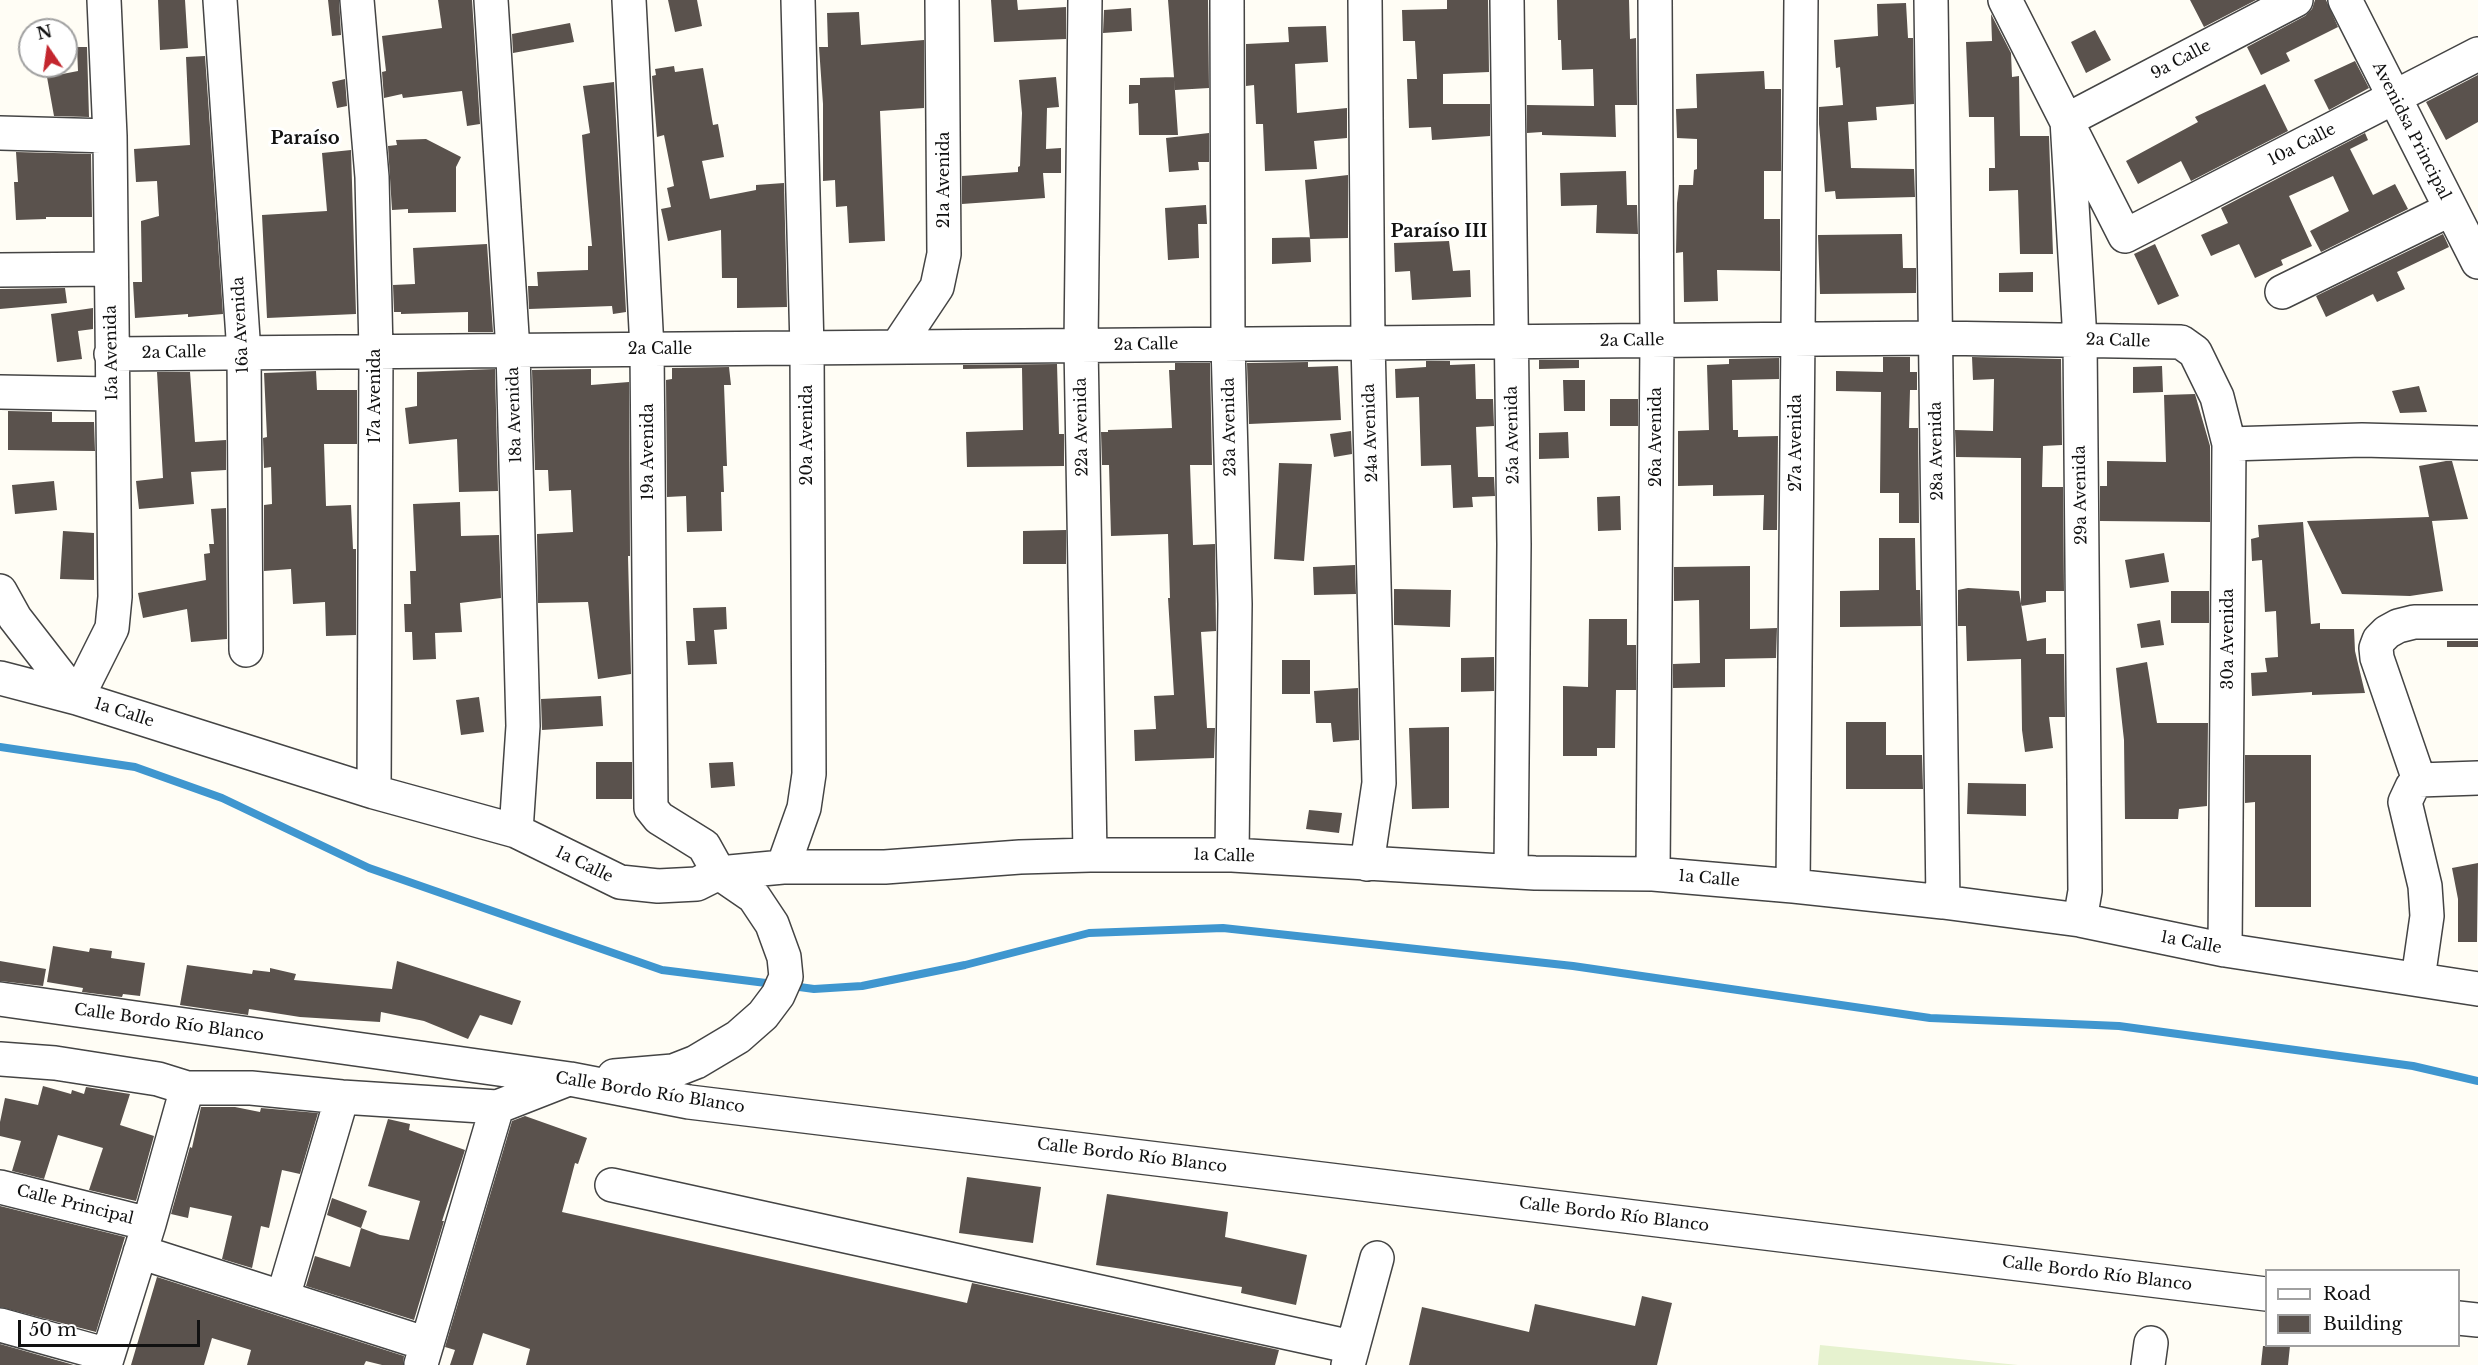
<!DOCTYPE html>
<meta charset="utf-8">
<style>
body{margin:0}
#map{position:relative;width:2478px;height:1365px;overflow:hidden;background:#fffdf5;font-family:"Libre Baskerville",serif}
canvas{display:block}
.legend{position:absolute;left:2265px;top:1269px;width:195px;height:78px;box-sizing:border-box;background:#fff;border:2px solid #a0a0a0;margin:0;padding:8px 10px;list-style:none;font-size:18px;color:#111}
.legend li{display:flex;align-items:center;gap:12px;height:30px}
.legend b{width:30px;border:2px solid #a0a0a0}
.north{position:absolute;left:18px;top:18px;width:60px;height:60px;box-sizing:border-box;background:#fff;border:2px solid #a0a0a0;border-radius:50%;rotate:347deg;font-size:16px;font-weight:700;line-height:24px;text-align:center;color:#111}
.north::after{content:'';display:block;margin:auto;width:21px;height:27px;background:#c4262e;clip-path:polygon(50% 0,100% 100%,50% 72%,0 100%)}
.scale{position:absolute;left:18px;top:1320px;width:182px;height:27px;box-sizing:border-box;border:3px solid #111;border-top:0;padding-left:8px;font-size:18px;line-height:21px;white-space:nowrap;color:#111;-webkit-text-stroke:4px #fff;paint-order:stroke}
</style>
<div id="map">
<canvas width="2478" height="1365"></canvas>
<ul class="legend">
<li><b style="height:8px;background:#fff"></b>Road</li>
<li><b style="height:16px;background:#5a524d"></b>Building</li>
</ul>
<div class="north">N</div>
<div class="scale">50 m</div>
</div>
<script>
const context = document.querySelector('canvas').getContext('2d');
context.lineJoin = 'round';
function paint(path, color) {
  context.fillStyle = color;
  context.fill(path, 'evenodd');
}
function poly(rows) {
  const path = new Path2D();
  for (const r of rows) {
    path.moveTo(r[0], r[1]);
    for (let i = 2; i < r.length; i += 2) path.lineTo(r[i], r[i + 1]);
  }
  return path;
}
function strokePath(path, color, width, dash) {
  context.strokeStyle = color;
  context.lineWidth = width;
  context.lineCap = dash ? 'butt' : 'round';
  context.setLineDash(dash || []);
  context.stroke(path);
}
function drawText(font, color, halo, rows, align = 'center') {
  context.font = font + ' "Libre Baskerville",serif';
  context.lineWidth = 6;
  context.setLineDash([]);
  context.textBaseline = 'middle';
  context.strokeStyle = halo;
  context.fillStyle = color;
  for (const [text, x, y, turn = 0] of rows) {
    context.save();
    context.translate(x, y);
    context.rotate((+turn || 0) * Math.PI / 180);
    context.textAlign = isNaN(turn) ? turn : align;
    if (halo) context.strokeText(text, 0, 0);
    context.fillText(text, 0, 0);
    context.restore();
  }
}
paint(poly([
 [1820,1345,2018,1365,1818,1365]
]), '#e6f2cf');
strokePath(poly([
 [0,747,135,767,222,798,369,868,662,970,774,984],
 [792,986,814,989,862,986,965,965,1089,933,1223,928,1573,966,1930,1018,2119,1026,2413,1066,2478,1081]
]), '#3f96cf', 8);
paint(poly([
 [158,0,185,0,188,48,160,50],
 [328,0,339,0,341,35,332,36],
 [438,0,472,0,480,124,467,126,462,91,403,98,402,94,384,98,382,72,386,71,382,36,442,28],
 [668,0,697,0,702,26,675,32],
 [991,0,1017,0,1018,10,1066,7,1066,39,994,42],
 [1168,0,1208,0,1209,88,1175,90],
 [1447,0,1488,0,1489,72,1443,74,1443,104,1490,104,1490,136,1432,140,1431,127,1409,128,1407,79,1417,79,1415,41,1403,41,1402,10,1447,9],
 [1557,0,1629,0,1630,39,1636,38,1637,105,1615,105,1616,137,1542,135,1542,132,1527,133,1527,105,1594,106,1593,69,1562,70,1561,40,1558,40],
 [2190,0,2256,0,2204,27],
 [2315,0,2326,0,2338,27,2286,53,2290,61,2261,75,2247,47,2305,16,2312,9],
 [1906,3,1908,38,1913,38,1914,104,1876,107,1877,120,1848,122,1851,168,1914,169,1915,197,1836,199,1835,191,1825,192,1819,124,1819,107,1843,105,1840,67,1836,68,1834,40,1878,36,1877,4],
 [1131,8,1132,31,1103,33,1104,10],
 [859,12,861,45,924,40,924,108,880,111,885,241,849,243,847,206,836,207,835,180,823,181,823,104,819,47,828,47,827,13],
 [1991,14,2011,53,2012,77,2019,76,2020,136,2049,136,2053,254,2020,254,2018,190,1989,191,1989,168,1995,168,1994,117,1969,117,1966,42,1992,41],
 [570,23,574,42,513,53,512,34],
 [1326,26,1328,62,1295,64,1297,113,1347,108,1347,138,1314,141,1317,169,1265,171,1263,124,1256,124,1254,85,1246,86,1246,44,1289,42,1288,27],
 [2095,30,2111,60,2086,73,2071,42],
 [77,47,87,47,89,117,54,116,47,77,78,71],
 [205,56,223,314,188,317,188,314,135,318,133,282,142,282,141,221,159,216,157,181,136,182,134,149,190,145,186,57],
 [2355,61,2369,88,2329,110,2314,80],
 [674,66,675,72,703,68,713,125,718,124,724,157,702,161,710,199,756,190,756,185,784,183,787,307,737,308,737,278,722,278,721,230,668,241,661,209,671,207,667,188,674,186,664,135,657,137,652,76,656,75,655,69],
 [1764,71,1765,89,1781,89,1781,171,1764,171,1764,219,1780,219,1780,271,1717,270,1718,301,1684,302,1683,252,1676,253,1677,203,1679,185,1693,185,1694,170,1697,169,1697,139,1677,138,1676,109,1697,108,1696,74],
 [2478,75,2478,122,2446,140,2426,102],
 [1056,77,1059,107,1047,108,1046,149,1061,148,1061,173,1043,173,1045,198,962,204,962,176,1018,172,1018,167,1020,166,1022,113,1019,80],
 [1174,77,1178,135,1139,135,1138,103,1129,104,1129,85,1140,85,1140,78],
 [345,79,347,106,337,108,332,82],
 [614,82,626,312,613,314,612,306,529,309,528,286,538,286,537,272,588,270,588,246,592,246,582,135,590,133,583,86],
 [2265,84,2288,131,2191,181,2181,161,2138,184,2126,161,2198,122,2195,117],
 [1209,133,1209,162,1198,162,1199,170,1169,172,1166,138],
 [2365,133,2368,140,2350,149,2373,195,2395,184,2408,209,2321,252,2310,231,2349,211,2333,176,2289,196,2312,246,2281,260,2283,265,2255,278,2239,244,2211,256,2201,235,2228,223,2221,208],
 [426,139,461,157,456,167,456,212,408,213,408,209,392,210,388,146,397,145,396,140],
 [351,150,356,314,267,318,262,215,327,211,322,153],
 [16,152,91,154,92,217,46,217,46,219,16,220,14,182,18,182],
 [1626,171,1627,205,1637,205,1638,234,1596,233,1597,205,1561,206,1560,173],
 [1348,175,1348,238,1310,239,1305,180],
 [1206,205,1207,224,1198,224,1199,258,1168,260,1165,208],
 [1902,234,1903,268,1916,268,1916,293,1820,294,1818,235],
 [2443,234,2449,247,2397,272,2405,289,2377,302,2373,294,2326,317,2316,296],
 [1310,237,1311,262,1272,264,1272,238],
 [1449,241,1453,271,1470,270,1471,297,1412,300,1410,271,1395,272,1394,243],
 [487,244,493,332,468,332,468,312,401,314,401,312,394,312,393,285,415,284,413,248],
 [2155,244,2179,296,2158,305,2134,254],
 [2033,272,2033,292,1999,292,1999,273],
 [65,288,67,303,0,309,0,289],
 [93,308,93,329,78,331,82,359,57,362,51,314],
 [1883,357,1910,357,1910,372,1917,372,1917,390,1910,390,1909,428,1918,428,1919,523,1899,523,1899,493,1880,493,1881,392,1836,391,1836,371,1883,372],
 [1972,357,2061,359,2062,445,2043,446,2042,487,2063,487,2064,591,2046,591,2046,602,2021,606,2021,458,1956,457,1955,430,1993,431,1994,379,1973,380],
 [1779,358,1779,379,1732,380,1733,430,1738,430,1738,437,1778,436,1777,530,1763,530,1764,495,1713,496,1713,485,1678,486,1678,431,1709,430,1707,365,1729,364,1729,359],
 [1539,360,1579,360,1579,368,1539,369],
 [1426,361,1450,361,1450,365,1475,364,1476,399,1493,399,1494,426,1476,427,1478,477,1494,477,1495,496,1472,497,1473,507,1453,508,1451,465,1421,466,1419,397,1396,398,1395,369,1426,367],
 [1308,362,1308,367,1338,366,1341,420,1249,424,1247,363],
 [1175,363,1210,363,1212,465,1190,465,1193,545,1215,544,1216,631,1201,632,1207,728,1215,728,1214,758,1135,761,1134,730,1156,729,1154,696,1174,695,1168,598,1170,598,1168,534,1111,536,1109,465,1102,465,1101,432,1108,432,1108,430,1172,428,1169,370,1175,370],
 [1057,364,1059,434,1064,434,1064,466,967,467,966,432,1023,430,1022,368,963,369,963,365],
 [2162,366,2163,392,2133,393,2133,367],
 [729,367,731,385,724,385,727,466,723,466,724,492,721,492,722,531,687,532,686,496,667,497,666,380,672,379,672,368],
 [495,369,498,491,459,492,457,439,409,444,405,408,417,406,417,372],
 [591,369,591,385,629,382,630,556,628,556,631,674,598,679,588,602,538,603,537,534,573,532,571,490,549,491,548,470,535,470,532,370],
 [316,371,317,390,357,390,357,444,324,444,326,506,351,505,353,549,356,549,356,635,326,636,325,602,293,604,291,569,264,571,264,505,272,504,271,467,264,468,263,438,267,437,264,373],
 [157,372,190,372,195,442,226,440,226,470,191,472,194,504,139,509,136,481,163,478],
 [1563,380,1585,380,1585,411,1564,411],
 [2419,386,2427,412,2400,413,2392,391],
 [2195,394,2210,446,2210,522,2100,521,2100,486,2107,486,2107,461,2166,462,2164,395],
 [1610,399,1638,399,1638,426,1610,426],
 [8,411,52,412,52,422,94,422,95,451,8,450],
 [1351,431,1352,454,1334,457,1330,434],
 [1568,432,1569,458,1539,459,1539,433],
 [2446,461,2452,461,2468,519,2432,521,2443,591,2410,596,2342,594,2307,521,2429,517,2419,466],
 [1279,463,1312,464,1304,561,1274,559],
 [54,481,57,510,15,514,12,485],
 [1620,496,1621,530,1598,531,1597,497],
 [460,502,461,536,499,535,501,598,460,603,462,632,435,633,436,659,413,660,412,632,405,632,404,604,411,604,410,571,416,571,413,504],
 [226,508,227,639,191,642,187,609,143,618,138,593,206,580,204,554,210,553,209,544,214,544,211,509],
 [2303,522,2311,624,2320,623,2320,629,2354,629,2355,651,2365,693,2312,695,2312,692,2252,696,2251,673,2267,672,2265,658,2278,657,2276,611,2265,612,2262,560,2252,561,2251,539,2259,537,2258,525],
 [1066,530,1066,564,1023,564,1023,531],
 [63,531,94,533,94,580,60,579],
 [1879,538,1915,538,1916,590,1920,590,1921,626,1840,627,1840,591,1879,590],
 [2164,553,2169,582,2130,588,2125,560],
 [1355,565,1356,594,1314,595,1313,567],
 [1750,566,1750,629,1777,628,1776,658,1725,659,1725,687,1673,688,1673,664,1700,663,1699,600,1674,601,1674,567],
 [1968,588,2019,591,2027,641,2046,638,2046,654,2064,654,2065,717,2049,717,2053,748,2025,752,2022,730,2021,659,1967,661,1966,626,1958,626,1958,590],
 [1394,589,1451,590,1450,627,1394,625],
 [2171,591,2209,591,2209,623,2171,623],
 [726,607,727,629,714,630,717,664,688,665,686,641,695,641,693,608],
 [1589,619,1627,619,1627,645,1636,645,1636,690,1616,690,1615,748,1597,748,1597,756,1563,756,1563,686,1588,687],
 [2160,620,2164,645,2141,648,2137,624],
 [2447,641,2478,641,2478,647,2447,647],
 [1494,657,1494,691,1461,692,1461,658],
 [1282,660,1310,660,1310,694,1282,694],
 [2147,662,2157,723,2208,723,2207,806,2179,809,2178,819,2125,819,2124,740,2116,668],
 [1358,688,1359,740,1333,742,1331,723,1316,723,1314,691],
 [601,696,603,726,542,730,541,699],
 [479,697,484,732,461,735,456,700],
 [1846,722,1886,722,1886,755,1922,755,1923,789,1846,789],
 [1449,727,1449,808,1412,809,1409,728],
 [2245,755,2311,755,2311,907,2255,907,2255,802,2245,803],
 [596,762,632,762,632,799,596,799],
 [733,762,735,786,711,788,709,763],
 [1968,783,2026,784,2026,816,1967,814],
 [1309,810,1342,813,1339,833,1306,829],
 [2478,863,2477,942,2458,942,2458,899,2452,868],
 [53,946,89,952,90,948,112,951,111,958,145,963,140,996,123,994,122,997,82,992,83,988,47,982],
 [0,961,46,969,43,986,0,981],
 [397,961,521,1001,512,1025,480,1015,468,1039,424,1021,381,1012,380,1022,300,1017,249,1009,248,1015,180,1005,187,965,252,974,253,970,270,972,270,968,296,974,294,980,392,989],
 [43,1086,71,1094,72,1090,84,1094,86,1087,130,1094,120,1125,154,1136,136,1201,89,1190,103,1148,58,1135,44,1179,12,1171,21,1141,0,1136,0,1122,5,1098,38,1105],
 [201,1107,235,1107,260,1112,261,1108,318,1113,300,1174,282,1170,269,1228,261,1226,252,1268,222,1259,232,1216,190,1207,188,1218,171,1214,190,1147,192,1148],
 [525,1116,587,1138,578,1164,575,1163,562,1212,967,1303,972,1283,1279,1350,1275,1365,526,1365,530,1349,483,1333,473,1365,450,1365,455,1350,445,1347,512,1121],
 [388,1119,410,1124,409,1130,465,1150,442,1221,444,1221,414,1320,306,1286,315,1256,350,1267,361,1228,380,1235,409,1240,420,1201,368,1186],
 [967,1177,1041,1187,1033,1243,959,1233],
 [1107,1194,1228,1212,1225,1237,1307,1255,1296,1305,1241,1293,1242,1287,1096,1265],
 [332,1198,367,1211,361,1228,327,1215],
 [0,1206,125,1237,96,1332,0,1307],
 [157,1277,404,1356,403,1365,382,1365,366,1361,364,1365,247,1365,251,1350,212,1338,204,1365,131,1365],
 [1642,1296,1672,1303,1657,1365,1409,1365,1422,1307,1529,1332,1535,1304,1635,1326],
 [0,1344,74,1365,0,1365],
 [2263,1346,2290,1346,2288,1365,2261,1365]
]), '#5a524d');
const minor = poly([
 [220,0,244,353,246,650],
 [357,0,372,177,376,352,374,792],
 [491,0,513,351,523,726,516,831],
 [1085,0,1081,345,1090,855],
 [1227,0,1228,344,1235,604,1232,855],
 [1365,0,1368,343,1379,783,1367,864],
 [1507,0,1514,544,1511,870],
 [1931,0,1943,902],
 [2005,0,2125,236,2478,54],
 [2345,0,2478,262],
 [0,133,110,136],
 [0,270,110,269],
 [2282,292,2451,209],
 [897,347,937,287,944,254,942,0],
 [111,354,1935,338,2181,342,2195,352,2217,397,2229,444,2225,950],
 [0,392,112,394],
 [2229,444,2362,440,2478,443],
 [0,591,15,618,77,698,112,628,115,597,110,136,104,0],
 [2478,622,2414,622,2398,626,2387,632,2379,640,2376,648,2377,658,2419,780,2478,778],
 [0,678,77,698,374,792,516,831,620,882,658,886,697,884,719,873,783,867,885,867,1020,857,1090,855,1232,855,1535,873,1653,874,1793,886,1943,902,2080,920,2225,950,2478,989],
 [783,867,804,808,809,774,807,348,798,0],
 [1653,874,1657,340,1655,0],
 [1793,886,1801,0],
 [2080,920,2085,891,2080,340,2067,120,2296,0],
 [2418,979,2427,916,2425,886,2405,802,2412,787,2419,780],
 [0,999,570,1079,689,1102,2266,1294],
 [0,1059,55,1063,158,1079,187,1088,251,1088,342,1097,497,1107,566,1080],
 [614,1076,673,1071,696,1062,738,1037,763,1015,778,995,786,977,784,957,772,924,754,897,719,873,704,846,659,818,651,808,647,349,629,0],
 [612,1185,1352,1347],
 [0,1187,149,1224],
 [140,1252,427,1344],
 [283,1297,342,1097],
 [2458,1318,2478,1320],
 [0,1325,108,1355],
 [421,1364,497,1107],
 [105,1365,149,1224,187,1088],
 [1348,1365,1377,1258],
 [2148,1365,2151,1343]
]);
strokePath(minor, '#444', 36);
strokePath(minor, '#fff', 33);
drawText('16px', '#111', '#fff', [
 ["9a Calle",2181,60,-28],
 ["Avenidsa Principal",2411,131,63],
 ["10a Calle",2302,145,-27],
 ["21a Avenida",944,180,-90],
 ["16a Avenida",241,325,-93],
 ["2a Calle",1632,341,-1],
 ["2a Calle",2118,341,2],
 ["2a Calle",1146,345,-1],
 ["2a Calle",660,349],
 ["15a Avenida",112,353,-91],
 ["2a Calle",174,353,-1],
 ["17a Avenida",375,396,-90],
 ["18a Avenida",515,415,-92],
 ["22a Avenida",1082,427,-91],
 ["23a Avenida",1230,427,-91],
 ["24a Avenida",1371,433,-92],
 ["20a Avenida",807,435,-90],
 ["25a Avenida",1513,435,-91],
 ["26a Avenida",1656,437,-90],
 ["27a Avenida",1796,443,-90],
 ["28a Avenida",1937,451,-91],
 ["19a Avenida",648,452,-90],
 ["29a Avenida",2081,495,-91],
 ["30a Avenida",2228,639,-90],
 ["1a Calle",124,713,18],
 ["1a Calle",1224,856,2],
 ["1a Calle",584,865,26],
 ["1a Calle",1709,879,5],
 ["1a Calle",2191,943,11],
 ["Calle Bordo Río Blanco",169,1023,8],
 ["Calle Bordo Río Blanco",650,1093,9],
 ["Calle Bordo Río Blanco",1132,1156,7],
 ["Calle Principal",75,1205,14],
 ["Calle Bordo Río Blanco",1614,1215,7],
 ["Calle Bordo Río Blanco",2097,1274,7]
]);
drawText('bold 18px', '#111', '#fff', [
 ["Paraíso",305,139],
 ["Paraíso III",1439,232]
]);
</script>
